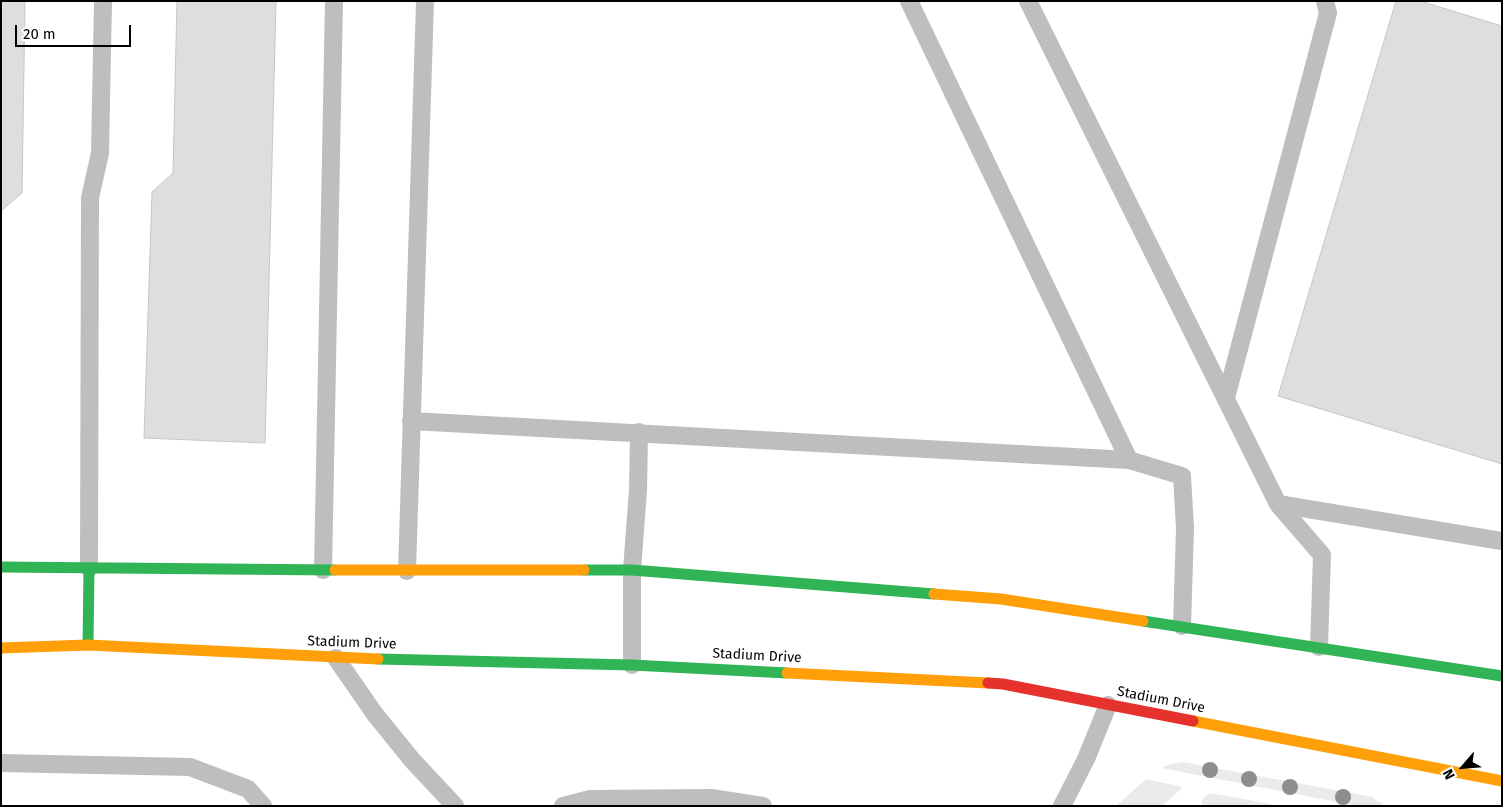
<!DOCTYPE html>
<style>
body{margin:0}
#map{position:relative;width:1503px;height:807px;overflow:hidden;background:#fff;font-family:"Fira Sans",sans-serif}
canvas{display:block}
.frame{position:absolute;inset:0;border:2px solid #000;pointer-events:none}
.north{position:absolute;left:1438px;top:742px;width:50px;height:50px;-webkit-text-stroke:4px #fff;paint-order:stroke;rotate:243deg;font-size:14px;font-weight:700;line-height:20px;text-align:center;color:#000}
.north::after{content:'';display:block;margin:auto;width:18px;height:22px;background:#000;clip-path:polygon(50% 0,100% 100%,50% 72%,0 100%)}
.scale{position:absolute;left:15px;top:25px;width:116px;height:22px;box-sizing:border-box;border:2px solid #000;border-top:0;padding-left:6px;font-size:15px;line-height:18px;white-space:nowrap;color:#000;-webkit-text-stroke:4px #fff;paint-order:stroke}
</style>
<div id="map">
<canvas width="1503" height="807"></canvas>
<div class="frame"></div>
<div class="north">N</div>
<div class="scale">20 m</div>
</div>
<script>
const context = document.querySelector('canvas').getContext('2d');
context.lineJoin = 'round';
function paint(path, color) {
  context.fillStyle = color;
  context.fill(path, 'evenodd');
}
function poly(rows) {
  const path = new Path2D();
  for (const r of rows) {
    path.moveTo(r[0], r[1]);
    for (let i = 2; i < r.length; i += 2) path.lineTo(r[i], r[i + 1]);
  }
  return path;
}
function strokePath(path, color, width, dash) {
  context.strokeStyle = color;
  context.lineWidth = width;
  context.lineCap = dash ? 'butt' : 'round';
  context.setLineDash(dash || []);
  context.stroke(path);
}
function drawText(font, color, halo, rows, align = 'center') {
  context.font = font + ' "Fira Sans",sans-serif';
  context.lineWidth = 5;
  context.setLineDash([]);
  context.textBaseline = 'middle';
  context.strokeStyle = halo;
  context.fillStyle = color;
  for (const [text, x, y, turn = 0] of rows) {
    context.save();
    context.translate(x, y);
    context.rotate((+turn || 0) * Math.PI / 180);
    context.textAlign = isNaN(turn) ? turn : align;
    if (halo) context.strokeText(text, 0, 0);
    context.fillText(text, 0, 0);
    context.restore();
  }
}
paint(poly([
 [1183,762,1373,797,1377,801,1383,803,1382,806,1358,806,1161,768,1170,764],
 [1146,779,1183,787,1162,806,1116,806],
 [1209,793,1255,801,1280,806,1203,806,1201,801]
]), '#ebebeb');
const building = poly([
 [1,1,25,1,22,193,1,211,1,1],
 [177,1,276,1,265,443,144,438,152,192,173,173,177,1],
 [1396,1,1420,1,1502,26,1502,464,1278,396,1396,1]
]);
paint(building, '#dedede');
strokePath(building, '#c6c6c6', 1);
strokePath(poly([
 [909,1,1129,460],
 [1028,1,1278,504,1322,555,1319,647],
 [1226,398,1328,13,1325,1],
 [411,421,1129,460,1182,476,1185,528,1182,626],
 [1278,504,1502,541],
 [89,568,90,198,100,153,103,1],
 [323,570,334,1],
 [407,571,425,1],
 [336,658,374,713,412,760,455,806],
 [632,665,632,570,638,490,639,432],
 [1,763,190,767,248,789,263,806],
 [563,806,590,799,711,798,763,806],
 [1062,806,1086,759,1108,705]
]), '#bebebe', 18);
strokePath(poly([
 [1,567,335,570],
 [584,570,632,570,934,594],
 [1143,621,1502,676],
 [88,645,89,568],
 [378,659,632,665,787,673]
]), '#30b455', 11);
strokePath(poly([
 [335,570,584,570],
 [934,594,1001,599,1143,621],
 [1,648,88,645,378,659],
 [787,673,988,683],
 [1193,721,1502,781]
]), '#ff9f0a', 11);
strokePath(poly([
 [988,683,1003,684,1193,721]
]), '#e5322d', 11);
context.fillStyle = '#8e8e8e';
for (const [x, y] of [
 [1210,770],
 [1249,779],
 [1290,787],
 [1343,797]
]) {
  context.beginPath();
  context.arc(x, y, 8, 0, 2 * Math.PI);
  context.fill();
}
drawText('14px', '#000', '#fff', [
 ["Stadium Drive",352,643,2],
 ["Stadium Drive",757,656,3],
 ["Stadium Drive",1161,700,11]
]);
</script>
